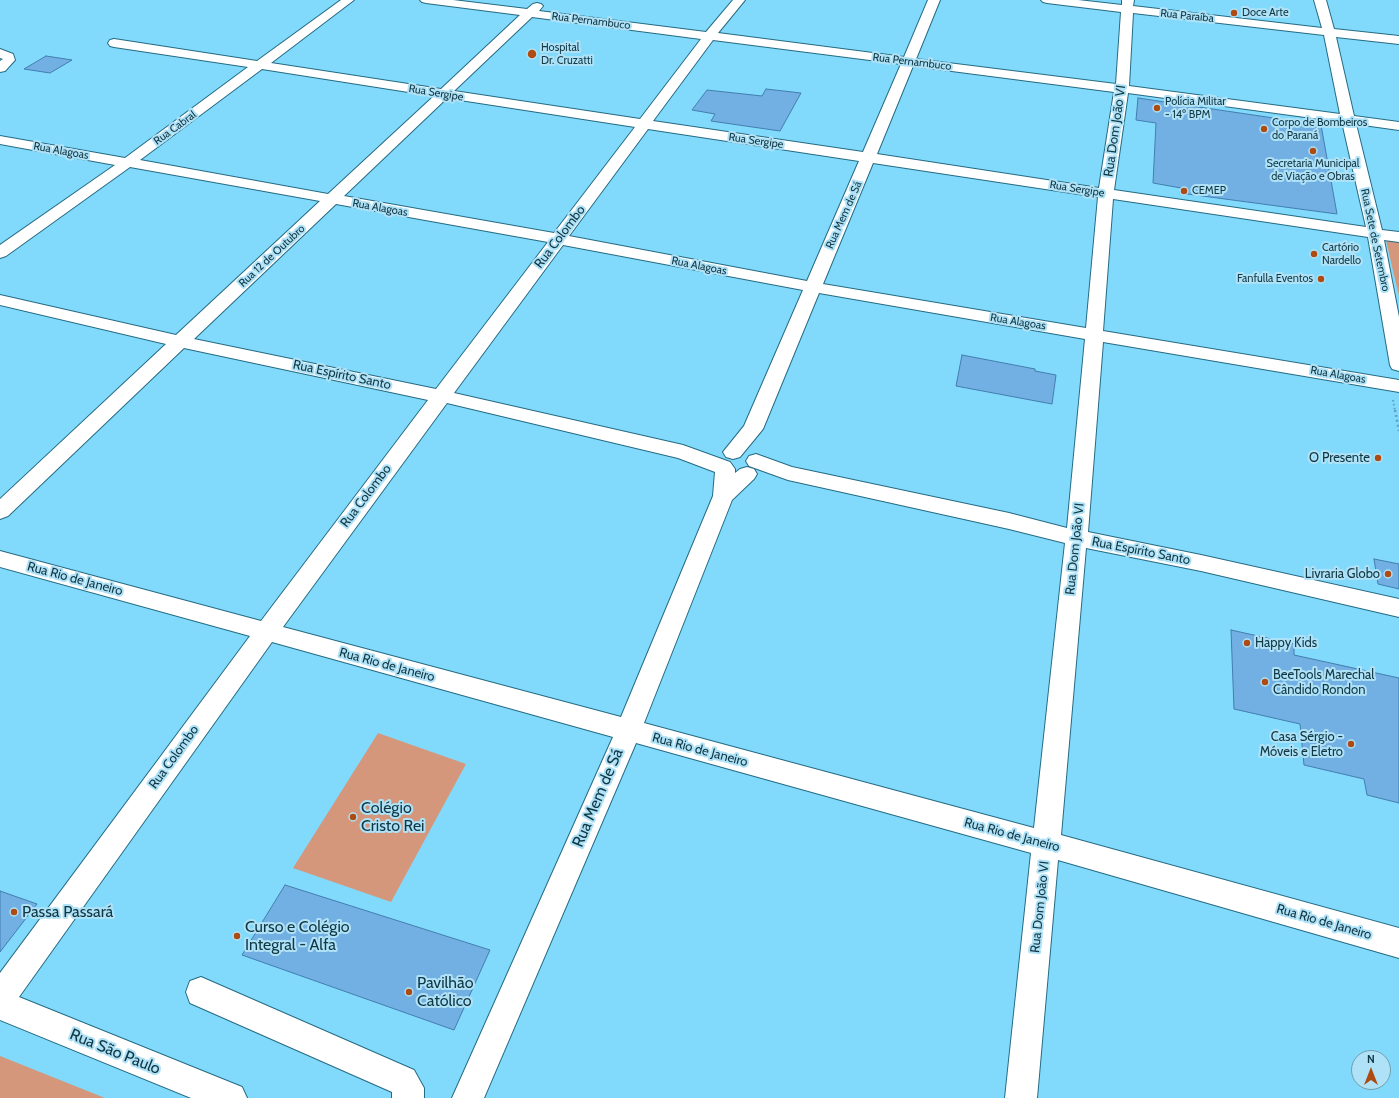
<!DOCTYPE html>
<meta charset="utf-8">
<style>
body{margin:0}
#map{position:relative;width:1399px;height:1098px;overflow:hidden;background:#81dafc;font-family:Cabin,sans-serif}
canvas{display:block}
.north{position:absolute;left:1351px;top:1050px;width:40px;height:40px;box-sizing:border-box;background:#b0e2f7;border:1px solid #709eaf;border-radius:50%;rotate:0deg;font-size:11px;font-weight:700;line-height:16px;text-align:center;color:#103744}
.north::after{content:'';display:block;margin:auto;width:14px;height:18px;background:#ae4b12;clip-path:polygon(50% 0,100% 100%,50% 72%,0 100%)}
</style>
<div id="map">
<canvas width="1399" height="1098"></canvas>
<div class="north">N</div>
</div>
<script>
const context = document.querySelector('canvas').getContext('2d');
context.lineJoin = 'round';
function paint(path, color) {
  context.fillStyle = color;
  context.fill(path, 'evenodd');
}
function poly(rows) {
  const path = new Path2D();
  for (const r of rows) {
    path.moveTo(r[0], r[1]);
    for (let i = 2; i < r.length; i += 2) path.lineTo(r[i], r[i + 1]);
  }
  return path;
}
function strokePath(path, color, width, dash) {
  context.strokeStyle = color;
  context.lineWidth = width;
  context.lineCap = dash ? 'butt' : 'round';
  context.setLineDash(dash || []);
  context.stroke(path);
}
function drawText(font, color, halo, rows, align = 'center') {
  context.font = font + ' Cabin,sans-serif';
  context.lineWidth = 4;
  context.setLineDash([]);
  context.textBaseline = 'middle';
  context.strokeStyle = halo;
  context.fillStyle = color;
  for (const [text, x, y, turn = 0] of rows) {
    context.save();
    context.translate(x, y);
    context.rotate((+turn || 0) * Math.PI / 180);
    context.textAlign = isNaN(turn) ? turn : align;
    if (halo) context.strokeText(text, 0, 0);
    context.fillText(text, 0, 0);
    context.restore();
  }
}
paint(poly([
 [1386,240,1399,242,1399,296,1393,271],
 [378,733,466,764,391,902,293,868],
 [0,1056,105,1098,0,1098]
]), '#d5977b');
const building = poly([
 [46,56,72,60,50,73,24,69,46,56],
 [766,89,801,93,780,131,711,121,715,114,692,110,707,90,762,96,766,89],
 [1138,98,1321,125,1337,214,1180,193,1181,188,1153,183,1156,123,1136,120,1138,98],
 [962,355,1035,369,1035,371,1056,375,1052,404,956,386,962,355],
 [1374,559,1399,564,1399,589,1378,584,1374,559],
 [1231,630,1294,644,1294,655,1399,678,1399,803,1367,795,1364,779,1304,765,1300,724,1234,709,1231,630],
 [285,885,490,950,454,1030,242,955,285,885],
 [0,891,37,904,0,952,0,891]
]);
paint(building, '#72afe3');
strokePath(building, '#427eaf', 1);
const minor = poly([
 [341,0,354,0,271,63,441,89,520,15,426,3,422,2,420,0,453,0,527,9,533,4,537,3,541,4,543,6,539,11,706,32,733,0,745,0,718,33,904,57,928,0,940,0,916,59,1116,84,1121,12,1047,3,1043,2,1041,0,1078,0,1122,5,1122,0,1134,0,1133,6,1322,28,1314,0,1326,0,1334,29,1399,36,1399,44,1336,37,1354,116,1399,122,1399,130,1356,124,1382,230,1399,232,1399,242,1384,240,1399,317,1399,371,1392,369,1390,365,1368,237,1113,199,1103,331,1399,380,1399,392,1103,342,1088,532,1201,555,1399,599,1399,617,1201,571,1086,548,1061,835,1399,928,1399,958,1058,860,1037,1098,1005,1098,1031,853,636,743,484,1098,452,1098,613,737,272,642,19,997,242,1087,247,1098,191,1098,0,1020,0,973,250,636,0,567,0,551,261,621,428,400,184,348,8,516,0,519,0,499,166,344,0,305,0,295,176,335,320,201,130,167,6,256,0,258,0,245,115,165,0,144,0,136,125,158,248,67,114,47,110,46,108,43,110,40,114,39,257,61,341,0],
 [1133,13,1324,35,1340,114,1129,86,1133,13],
 [532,17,701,39,640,119,454,91,532,17],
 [713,40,901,64,863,152,653,121,713,40],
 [913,66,1114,92,1099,188,877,154,913,66],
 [262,69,434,96,328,194,140,160,262,69],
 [1128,93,1342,122,1366,227,1114,190,1128,93],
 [447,98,635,127,554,233,344,196,447,98],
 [648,129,859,161,807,281,569,236,648,129],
 [873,163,1098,197,1086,328,823,284,873,163],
 [336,204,548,242,436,389,194,339,336,204],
 [563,245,803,290,744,426,723,452,726,457,733,459,740,457,763,429,819,293,1085,339,1067,528,1009,513,792,467,756,454,749,456,746,461,749,466,788,480,1009,529,1065,543,1034,828,644,723,732,500,754,479,757,474,754,469,747,467,740,469,735,473,735,469,730,462,683,445,454,393,563,245],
 [447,403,678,458,715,472,713,496,621,717,283,627,447,403],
 [0,49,13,54,15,60,5,71,0,72,0,61,3,59,0,58,0,49],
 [201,977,414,1070,424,1088,424,1098,392,1098,392,1092,190,1003,186,992,190,981,201,977]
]);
strokePath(minor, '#256b83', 2);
strokePath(poly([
 [1393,400,1395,411]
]), '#5aa2bd', 2, [1.5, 2.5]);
strokePath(poly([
 [1395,410,1399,431]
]), '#5aa2bd', 2.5, [2, 3]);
paint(minor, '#fff');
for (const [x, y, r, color] of [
 [1234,13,4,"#ae4b12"],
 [532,54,5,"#ae4b12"],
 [1157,108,4,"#ae4b12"],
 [1264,129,4,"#ae4b12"],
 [1313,151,4,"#ae4b12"],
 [1184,191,4,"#ae4b12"],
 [1314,254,4,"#ae4b12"],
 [1321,279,4,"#ae4b12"],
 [1378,458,4,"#ae4b12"],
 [1388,574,4,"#ae4b12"],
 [1247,643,4,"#ae4b12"],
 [1265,682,4,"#ae4b12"],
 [1351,744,4,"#ae4b12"],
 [353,817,4,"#ae4b12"],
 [14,912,4,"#ae4b12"],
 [237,936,4,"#ae4b12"],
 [409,992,4,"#ae4b12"]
]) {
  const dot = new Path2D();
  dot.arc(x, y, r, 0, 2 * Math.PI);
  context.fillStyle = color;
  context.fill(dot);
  strokePath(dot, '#b0e2f7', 1.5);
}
drawText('11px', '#103744', '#b0e2f7', [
 ["Doce Arte",1242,13],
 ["Hospital",541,48],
 ["Dr. Cruzatti",541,61],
 ["Polícia Militar",1165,102],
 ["- 14º BPM",1165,115],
 ["Corpo de Bombeiros",1272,123],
 ["do Paraná",1272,136],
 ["Secretaria Municipal",1313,164,"center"],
 ["de Viação e Obras",1313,177,"center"],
 ["CEMEP",1192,191],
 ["Cartório",1322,248],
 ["Nardello",1322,261],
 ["Fanfulla Eventos",1313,279,"right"]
], 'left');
drawText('11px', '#103744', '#b0e2f7', [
 ["Rua Paraíba",1187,16,6],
 ["Rua Pernambuco",591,21,7],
 ["Rua Pernambuco",912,62,7],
 ["Rua Sergipe",436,93,9],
 ["Rua Cabral",175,128,-36],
 ["Rua Sergipe",756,141,8],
 ["Rua Alagoas",61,151,10],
 ["Rua Sergipe",1077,189,9],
 ["Rua Alagoas",380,208,10],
 ["Rua Mem de Sá",844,215,-66],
 ["Rua Sete de Setembro",1375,240,78],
 ["Rua 12 de Outubro",272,256,-43],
 ["Rua Alagoas",699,266,11],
 ["Rua Alagoas",1018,322,9],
 ["Rua Alagoas",1338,375,10]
]);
drawText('13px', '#103744', '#b0e2f7', [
 ["Rua Dom João VI",1115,131,-82],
 ["Rua Colombo",560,237,-53],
 ["Rua Espírito Santo",342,375,12],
 ["Rua Colombo",366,496,-53],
 ["Rua Dom João VI",1075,549,-84],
 ["Rua Espírito Santo",1141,551,11],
 ["Rua Rio de Janeiro",75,579,15],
 ["Rua Rio de Janeiro",387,665,15],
 ["Rua Rio de Janeiro",700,750,15],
 ["Rua Colombo",174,757,-54],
 ["Rua Rio de Janeiro",1012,835,15],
 ["Rua Dom João VI",1040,907,-84],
 ["Rua Rio de Janeiro",1324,922,16]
]);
drawText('13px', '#103744', '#b0e2f7', [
 ["O Presente",1370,458],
 ["Livraria Globo",1380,574],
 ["Happy Kids",1255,643,"left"],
 ["BeeTools Marechal",1273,675,"left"],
 ["Cândido Rondon",1273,690,"left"],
 ["Casa Sérgio -",1343,737],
 ["Móveis e Eletro",1343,752]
], 'right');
drawText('16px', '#103744', '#b0e2f7', [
 ["Rua Mem de Sá",598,798,-67],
 ["Rua São Paulo",115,1052,22]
]);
drawText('16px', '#103744', '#b0e2f7', [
 ["Colégio",361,808],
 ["Cristo Rei",361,826],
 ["Passa Passará",22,912],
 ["Curso e Colégio",245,927],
 ["Integral - Alfa",245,945],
 ["Pavilhão",417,983],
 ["Católico",417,1001]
], 'left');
</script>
